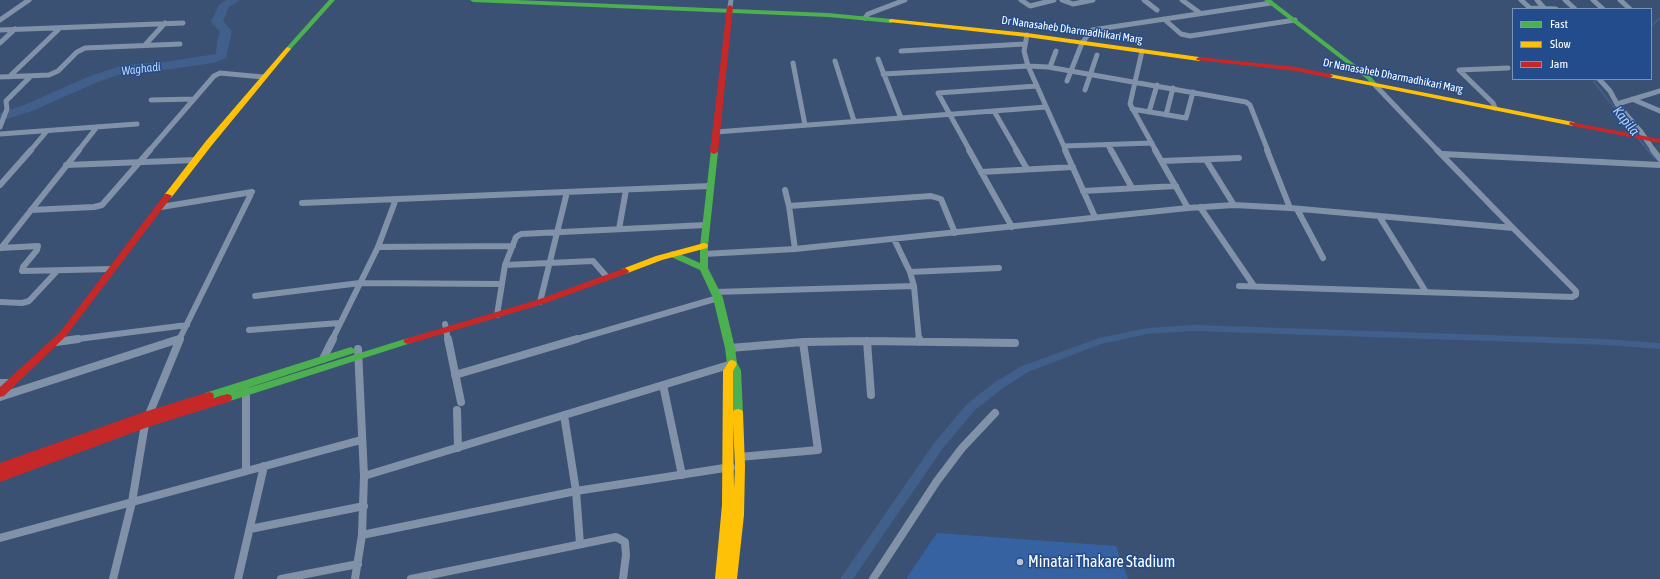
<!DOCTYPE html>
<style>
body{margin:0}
#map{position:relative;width:1660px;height:579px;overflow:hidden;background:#3a5173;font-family:"Asap Condensed",sans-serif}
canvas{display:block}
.legend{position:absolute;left:1512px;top:8px;width:140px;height:72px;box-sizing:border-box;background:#224c8b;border:1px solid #7a94b9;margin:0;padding:5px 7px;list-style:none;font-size:12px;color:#fff}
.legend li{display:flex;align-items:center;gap:8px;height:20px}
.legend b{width:20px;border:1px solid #7a94b9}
</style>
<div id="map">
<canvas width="1660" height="579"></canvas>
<ul class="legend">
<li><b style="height:5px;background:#4caf50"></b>Fast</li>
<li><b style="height:5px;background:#ffc107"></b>Slow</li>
<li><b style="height:5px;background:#c62828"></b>Jam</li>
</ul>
</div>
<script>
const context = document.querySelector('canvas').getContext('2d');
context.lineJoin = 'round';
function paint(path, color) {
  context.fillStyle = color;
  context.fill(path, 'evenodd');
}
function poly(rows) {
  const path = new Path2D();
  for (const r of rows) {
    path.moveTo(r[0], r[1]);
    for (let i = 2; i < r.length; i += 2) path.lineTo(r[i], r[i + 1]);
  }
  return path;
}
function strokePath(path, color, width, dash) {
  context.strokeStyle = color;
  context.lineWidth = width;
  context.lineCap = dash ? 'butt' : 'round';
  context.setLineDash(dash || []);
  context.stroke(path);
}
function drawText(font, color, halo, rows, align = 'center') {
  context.font = font + ' "Asap Condensed",sans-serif';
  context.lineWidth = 3;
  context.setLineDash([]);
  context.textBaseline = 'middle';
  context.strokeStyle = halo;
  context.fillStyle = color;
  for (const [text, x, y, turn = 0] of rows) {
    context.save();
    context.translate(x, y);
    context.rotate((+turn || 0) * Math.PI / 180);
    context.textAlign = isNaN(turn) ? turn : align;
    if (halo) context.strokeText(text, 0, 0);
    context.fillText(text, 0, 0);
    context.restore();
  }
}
paint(poly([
 [937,533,1116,546,1128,579,906,579]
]), '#3762a1');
strokePath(poly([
 [1651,26,1660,18],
 [1596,79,1594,82,1636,135],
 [1639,139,1649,151]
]), '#405f8b', 2);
strokePath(poly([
 [1648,150,1655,158]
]), '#405f8b', 2.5);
paint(poly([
 [1194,325,1607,339,1660,343,1660,349,1607,345,1194,331,1147,334,1101,344,1028,372,1003,388,975,410,943,448,853,579,840,579,935,442,967,404,995,382,1022,366,1099,338,1147,328,1194,325]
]), '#405f8b');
paint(poly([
 [226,0,240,0,229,7,223,21,232,31,226,58,214,63,163,70,129,71,98,82,32,111,0,121,0,113,24,105,90,76,124,65,163,62,216,54,217,41,220,32,211,22,219,5,226,0]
]), '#405f8b');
strokePath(poly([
 [1021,0,1030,6,1054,0],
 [1062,0,1073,4,1093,0],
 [1144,0,1157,10],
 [1182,0,1200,13],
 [1521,0,1531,9],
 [1537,0,1545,9],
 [1565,0,1575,9],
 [1593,0,1603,9],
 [1620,0,1630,9],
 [730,7,731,0],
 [1529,8,1556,9],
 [865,18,868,14,905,0],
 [1164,19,1181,34,1190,36,1295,20],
 [0,20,29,0],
 [0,30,183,23],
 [1027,35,1024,51,1028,66,1066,151],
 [0,43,15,29],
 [145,45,165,23],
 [901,51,1024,44],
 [1142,51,1130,104,1156,151],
 [878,59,901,118],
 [835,61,854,121],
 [793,63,805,125],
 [1050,67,1056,51],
 [883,74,1028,66,1048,67,1246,102,1250,105,1268,151],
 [0,77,49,75,58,71,77,52,85,48,180,44],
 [9,77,60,28],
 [1599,79,1610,91,1617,104,1641,132,1654,151],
 [1067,81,1082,43,1092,30,1271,3],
 [1375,85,1438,151],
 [1085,90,1097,55],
 [1632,99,1660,111],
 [151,100,194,99],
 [1617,104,1660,91],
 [1495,108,1493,103,1459,70,1508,68],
 [1132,109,1186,118,1193,92],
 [994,111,1017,151],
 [1149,112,1157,85],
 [1166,115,1173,88],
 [0,127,7,109,6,101,30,77],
 [716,132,1046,107],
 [0,134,137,124],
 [1108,145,1111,151],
 [1064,146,1152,143],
 [30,151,47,131],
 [78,151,97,127],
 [149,151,214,76,220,73,263,77],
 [970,151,938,93,1037,86]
]), '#8191a7', 5);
strokePath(poly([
 [969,150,1012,227],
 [1016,150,1027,169],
 [1065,150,1095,217],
 [1111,150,1132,188],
 [1155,150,1188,208],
 [1267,150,1290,208],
 [1653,150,1660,159],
 [1443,154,1660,165],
 [1206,160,1234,205],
 [1162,161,1239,158],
 [66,165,196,160],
 [981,172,1073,167],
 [0,185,31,150],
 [785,190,789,206],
 [1083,191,1176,186],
 [302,203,710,186],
 [161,207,252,192],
 [1200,207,1254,286],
 [1297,209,1323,258],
 [31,210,94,207,102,205,150,150],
 [1379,216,1426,292],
 [619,229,626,190],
 [378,247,513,246],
 [0,248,38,246,37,250,23,267,22,271,112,269],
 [1,248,79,150],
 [795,249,789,206,931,196,941,199,955,233],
 [704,254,795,249,1188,208,1234,205,1290,208,1513,228,1437,150],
 [505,265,593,261,607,277],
 [910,272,999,268],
 [914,286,919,340],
 [1239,286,1572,297,1576,295,1576,291,1513,228],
 [715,292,914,286,910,272,894,239],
 [255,296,360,283,501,284],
 [0,302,22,303,29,301,57,271],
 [540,302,567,192],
 [497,315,505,265,516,237,521,234,706,225],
 [445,324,448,340],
 [249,330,339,323],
 [70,340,187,325],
 [176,340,180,339],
 [179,340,252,192],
 [332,340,378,247,396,199],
 [574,340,718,298]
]), '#8191a7', 6);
strokePath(poly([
 [448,339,461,402],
 [919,339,919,342],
 [867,341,871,395],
 [56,342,78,339],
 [730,348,803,342,867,341,1015,343],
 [358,349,364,476,732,364],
 [323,359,333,339],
 [455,375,577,339],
 [0,383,10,383],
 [663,385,682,475],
 [246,391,246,470],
 [0,397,179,339],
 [457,410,458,448],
 [564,415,576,491,580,544],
 [739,457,818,450,803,342],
 [250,529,364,506],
 [362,535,576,491,731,467],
 [0,538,361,440],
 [113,579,132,502,145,424,180,339],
 [238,579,264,466],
 [281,579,358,564],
 [355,579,362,535,364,476],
 [411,579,616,537,625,542,626,555,623,579],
 [873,579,937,481,962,448,995,413]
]), '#8191a7', 8);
paint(poly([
 [329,0,335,0,290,50,286,50,286,48,329,0],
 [470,0,516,0,828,13,891,19,894,21,891,23,828,17,473,2,470,0],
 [1264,0,1271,0,1371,77,1378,85,1377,86,1373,86,1367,79,1264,0],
 [711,150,714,150,718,152,708,246,708,268,723,298,735,348,737,363,741,370,743,413,742,416,738,417,734,416,733,413,731,370,727,364,725,348,713,298,700,270,669,256,668,254,672,251,675,252,700,263,700,246,711,150],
 [408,338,411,339,413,341,411,343,227,402,223,401,222,398,223,395,209,400,205,399,204,396,205,393,351,347,354,349,356,351,354,353,232,393,408,338]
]), '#4caf50');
paint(poly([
 [891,19,1027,33,1199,57,1202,59,1199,61,1027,37,889,22,889,20,891,19],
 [288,47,291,49,290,50,212,145,171,198,165,198,164,196,165,194,206,141,286,48,288,47],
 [1330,74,1573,122,1577,124,1573,126,1328,77,1328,75,1330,74],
 [704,243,707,244,708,246,707,248,662,260,625,274,621,271,622,269,656,256,704,243],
 [732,360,735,361,737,364,733,371,733,412,734,410,738,409,742,410,743,413,745,466,744,515,737,579,715,579,722,505,723,371,729,361,732,360],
 [733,424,735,466,734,489,733,424]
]), '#ffc107');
paint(poly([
 [730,5,733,7,718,152,714,154,710,152,727,7,730,5],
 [1199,57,1296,67,1330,74,1333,76,1330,78,1296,71,1197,60,1196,59,1199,57],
 [1570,122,1660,139,1660,143,1573,126,1569,124,1570,122],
 [165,194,168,194,172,196,66,336,4,396,0,397,0,387,60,332,165,194],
 [625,268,629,271,628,273,543,304,408,344,405,343,403,341,405,339,537,300,625,268],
 [209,392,213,393,214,396,213,399,227,394,231,395,232,398,231,401,148,427,0,482,0,463,144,412,209,392]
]), '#c62828');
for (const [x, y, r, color] of [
 [1020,562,4,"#bac2ce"]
]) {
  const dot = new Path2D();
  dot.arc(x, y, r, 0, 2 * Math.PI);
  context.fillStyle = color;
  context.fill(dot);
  strokePath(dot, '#224c8b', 1.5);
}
drawText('11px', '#fff', '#224c8b', [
 ["Dr Nanasaheb Dharmadhikari Marg",1072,30,8],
 ["Dr Nanasaheb Dharmadhikari Marg",1393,76,11]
]);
drawText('italic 12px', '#bad2f2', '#224c8b', [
 ["Waghadi",141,69,-7]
]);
drawText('italic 14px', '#bad2f2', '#224c8b', [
 ["Kapila",1626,121,51]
]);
drawText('16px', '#fff', '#224c8b', [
 ["Minatai Thakare Stadium",1028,562]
], 'left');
</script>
